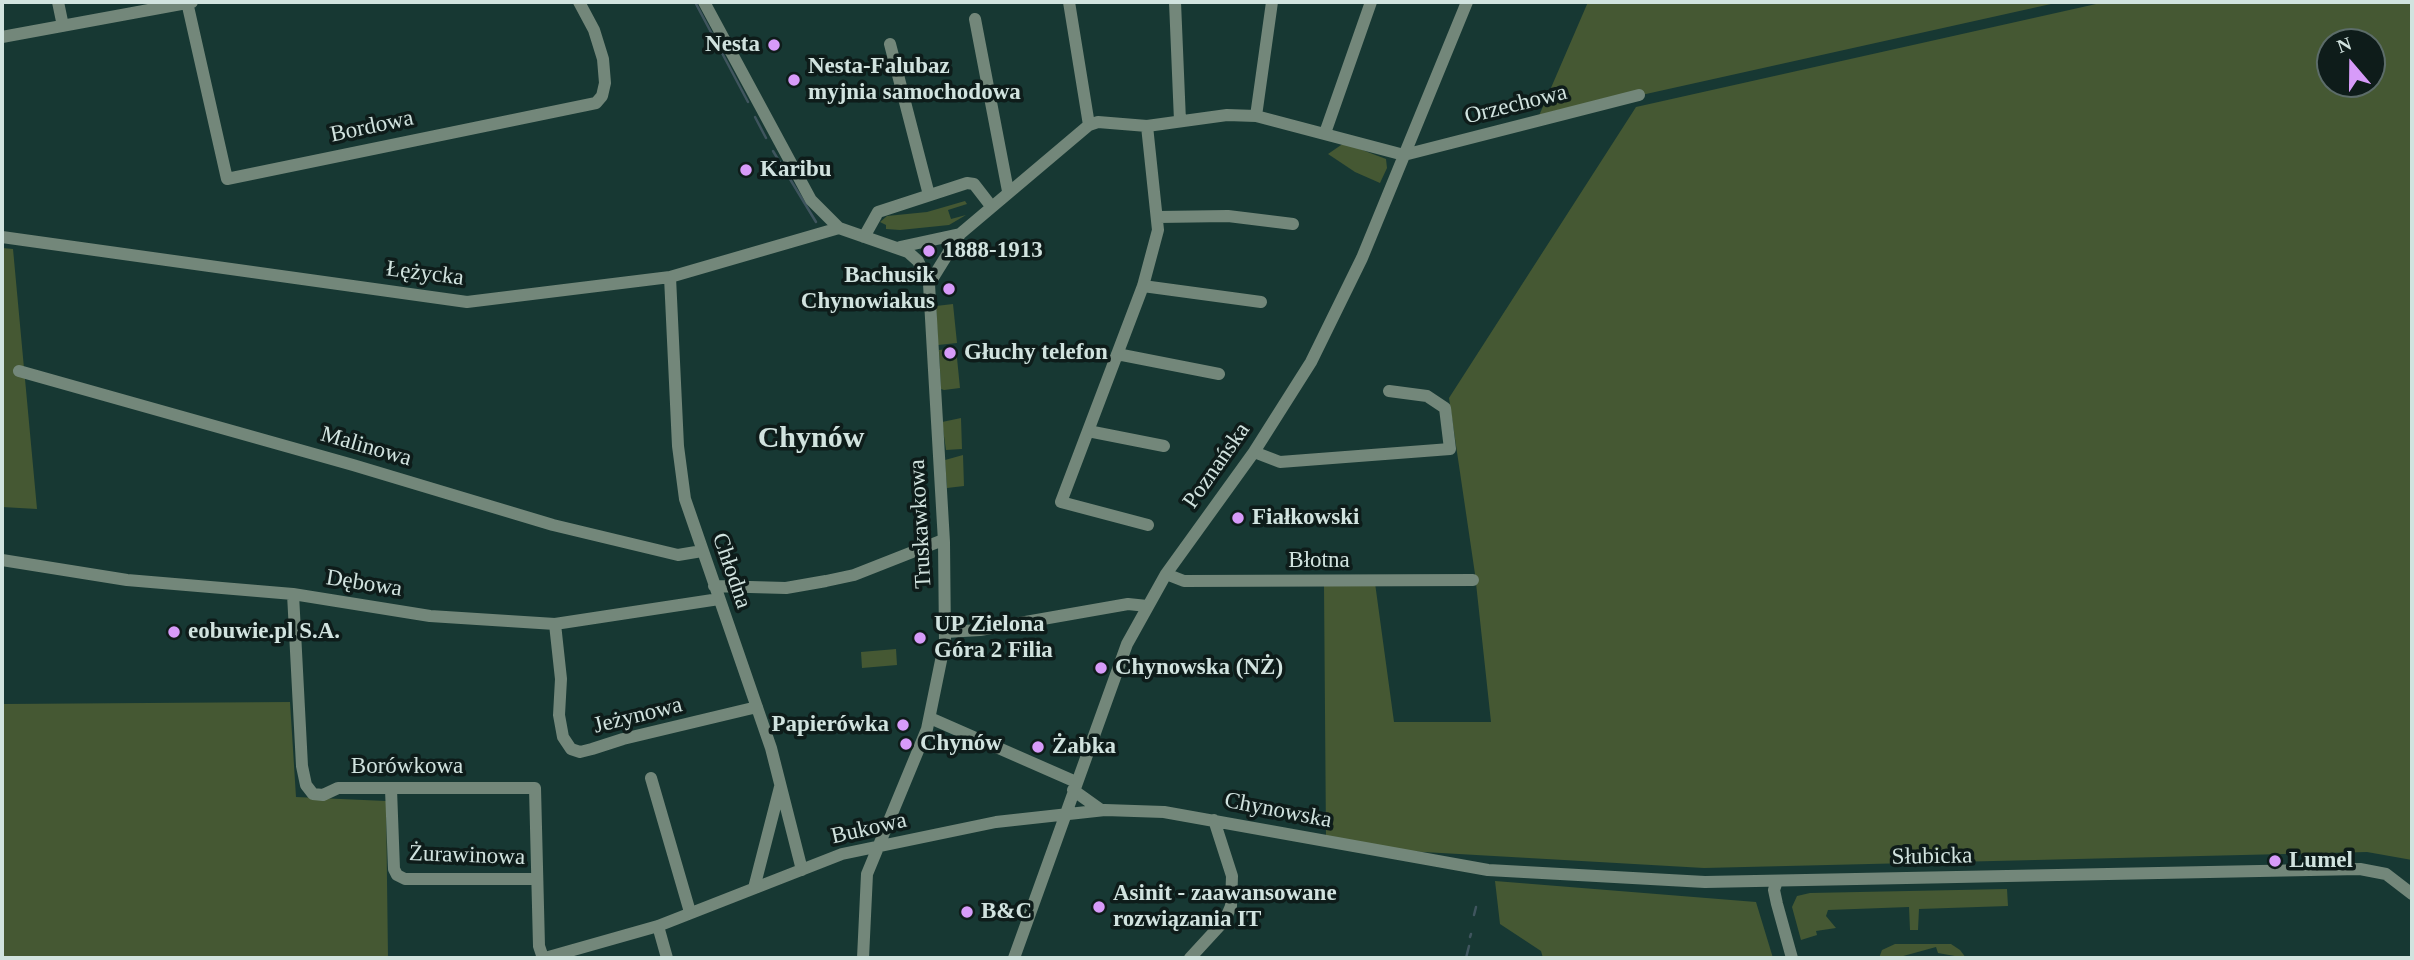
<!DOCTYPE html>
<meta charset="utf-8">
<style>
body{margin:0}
#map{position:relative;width:2414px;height:960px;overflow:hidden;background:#173833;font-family:"Times New Roman",serif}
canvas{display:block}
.frame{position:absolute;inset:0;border:4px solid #d1e3df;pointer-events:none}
.north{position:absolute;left:2316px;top:28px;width:70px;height:70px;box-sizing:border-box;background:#0e1c1a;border:2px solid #5c6c69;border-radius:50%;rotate:340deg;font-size:19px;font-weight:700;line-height:28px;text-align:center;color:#d1e3df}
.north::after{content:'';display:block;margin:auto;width:24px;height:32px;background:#d79bf9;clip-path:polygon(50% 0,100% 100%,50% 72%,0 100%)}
</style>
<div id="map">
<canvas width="2414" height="960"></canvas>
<div class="frame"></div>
<div class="north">N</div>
</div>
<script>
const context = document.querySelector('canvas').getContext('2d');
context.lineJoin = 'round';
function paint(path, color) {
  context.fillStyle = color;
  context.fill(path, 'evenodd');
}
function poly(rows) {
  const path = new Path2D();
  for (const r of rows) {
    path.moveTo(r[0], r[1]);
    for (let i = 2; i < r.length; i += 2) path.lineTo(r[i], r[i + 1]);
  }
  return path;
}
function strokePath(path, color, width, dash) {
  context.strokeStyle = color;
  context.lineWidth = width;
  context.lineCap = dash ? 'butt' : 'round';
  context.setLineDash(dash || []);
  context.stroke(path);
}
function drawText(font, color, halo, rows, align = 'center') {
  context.font = font + ' "Times New Roman",serif';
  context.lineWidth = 7;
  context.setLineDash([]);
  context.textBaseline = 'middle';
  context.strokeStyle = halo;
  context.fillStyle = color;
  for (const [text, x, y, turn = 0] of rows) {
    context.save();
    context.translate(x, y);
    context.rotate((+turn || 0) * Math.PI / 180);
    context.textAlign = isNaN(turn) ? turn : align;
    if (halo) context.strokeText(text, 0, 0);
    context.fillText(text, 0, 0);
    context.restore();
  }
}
paint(poly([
 [1588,2,2060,2,1538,118],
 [2105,2,2412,2,2412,860,2367,852,1704,868,1406,851,1326,839,1324,586,1375,583,1394,722,1491,722,1475,574,1449,398,1636,107],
 [2330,42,2372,42,2372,84,2330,84],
 [1344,143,1386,159,1387,168,1380,183,1355,172,1328,154],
 [965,201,967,204,948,210,951,219,966,215,949,225,900,230,886,229,886,225,880,222,887,216,927,212],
 [2,248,13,249,37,509,2,507],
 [953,304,957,343,938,345,936,306],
 [956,348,960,388,944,390,941,389,939,350],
 [961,418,962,449,946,450,942,422],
 [963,455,964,486,947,488,945,460],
 [896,649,897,665,862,668,861,652],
 [2,691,4,704,290,702,296,797,386,801,388,958,2,958],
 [1495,881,1756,902,1773,958,1543,958,1541,951,1500,924],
 [2007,889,2008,906,1919,909,1918,930,1910,930,1909,907,1828,910,1826,916,1836,928,1816,931,1817,935,1801,940,1792,907,1797,896,1810,893],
 [1895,944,1951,944,1960,950,1966,958,1938,953,1936,947,1896,958,1879,958,1882,950]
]), '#455833');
strokePath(poly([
 [695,2,748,102],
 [755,117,766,138],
 [773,151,816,222],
 [1474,915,1476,907],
 [1470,937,1471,934],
 [1466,958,1469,946]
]), '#3f555e', 2.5);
strokePath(poly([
 [58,2,63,26],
 [187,2,227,179,596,103,602,96,605,83,603,59,594,30,579,2],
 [704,2,811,200,839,228,908,252,918,261,929,284,944,542,945,641,927,729,867,874,863,958],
 [1069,2,1089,125],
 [1175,2,1180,121],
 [975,19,1008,191],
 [2,37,192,2],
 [890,44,929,195],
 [1256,116,1272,2],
 [1147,126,1158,230,1143,286,1061,502,1148,525],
 [1325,133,1371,2],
 [1158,217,1228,216,1293,224],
 [2,237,467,302,670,277,839,228],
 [864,237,878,212,967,183,974,184,991,206],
 [900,247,960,234],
 [670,277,678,446,685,499,771,748,802,870],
 [929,284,960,234,1089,125,1098,122,1147,126,1227,115,1256,116,1404,155,1639,95],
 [1143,286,1261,302],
 [1117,354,1219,374],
 [19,371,353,465,553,525,678,555,702,551],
 [1088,431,1164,446],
 [1254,452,1280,462,1450,449,1445,408,1427,396,1389,391],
 [2,560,127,580,293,594,430,616,555,624,719,599],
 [1166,574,1184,581,1473,580],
 [714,586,786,588,826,581,854,575,943,540],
 [293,594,302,766,306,785,313,794,323,795,338,788,535,788,539,946,543,958],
 [555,624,561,679,559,715,563,737,571,749,580,752,592,749,623,739,757,707],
 [946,632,980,630,1128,604,1147,606],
 [930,718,1076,782],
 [651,778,690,912],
 [391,789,394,869,397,875,405,879,537,879],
 [1073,790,1101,810],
 [1777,881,1774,890,1777,904,1792,958],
 [754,888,780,787],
 [658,926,667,958],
 [545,958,658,926,842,854,996,822,1105,810,1164,812,1488,870,1705,882,2360,869,2386,874,2412,894],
 [1014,958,1127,644,1166,574,1254,452,1311,362,1362,258,1467,2],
 [1190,958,1225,920,1231,906,1232,876,1214,820]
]), '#73877a', 12);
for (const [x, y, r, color] of [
 [774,45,7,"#d79bf9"],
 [794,80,7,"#d79bf9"],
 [746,170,7,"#d79bf9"],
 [929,251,7,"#d79bf9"],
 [949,289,7,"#d79bf9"],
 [950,353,7,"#d79bf9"],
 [1238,518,7,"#d79bf9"],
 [174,632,7,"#d79bf9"],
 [920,638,7,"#d79bf9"],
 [1101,668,7,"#d79bf9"],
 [903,725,7,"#d79bf9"],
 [906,744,7,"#d79bf9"],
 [1038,747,7,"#d79bf9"],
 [2275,861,7,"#d79bf9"],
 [1099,907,7,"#d79bf9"],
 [967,912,7,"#d79bf9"]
]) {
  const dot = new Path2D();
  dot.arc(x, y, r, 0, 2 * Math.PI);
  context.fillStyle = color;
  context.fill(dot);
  strokePath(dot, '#0e1c1a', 2.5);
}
drawText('bold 23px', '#d1e3df', '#0e1c1a', [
 ["Nesta",760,45,"right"],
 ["Nesta-Falubaz",808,67],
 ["myjnia samochodowa",808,93],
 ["Karibu",760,170],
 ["1888-1913",943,251],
 ["Bachusik",935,276,"right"],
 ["Chynowiakus",935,302,"right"],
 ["Głuchy telefon",964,353],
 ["Fiałkowski",1252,518],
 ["UP Zielona",934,625],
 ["Góra 2 Filia",934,651],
 ["eobuwie.pl S.A.",188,632],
 ["Chynowska (NŻ)",1115,668],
 ["Papierówka",889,725,"right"],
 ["Chynów",920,744],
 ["Żabka",1052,747],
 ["Lumel",2289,861],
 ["Asinit - zaawansowane",1113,894],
 ["rozwiązania IT",1113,920],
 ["B&C",981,912]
], 'left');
drawText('23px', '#d1e3df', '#0e1c1a', [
 ["Orzechowa",1516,105,-14],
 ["Bordowa",372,127,-12],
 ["Łężycka",425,274,7],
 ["Malinowa",366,447,16],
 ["Poznańska",1217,466,-55],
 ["Truskawkowa",921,524,-93],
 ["Błotna",1319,561],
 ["Chłodna",731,571,71],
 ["Dębowa",364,584,9],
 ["Jeżynowa",638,716,-14],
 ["Borówkowa",407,767],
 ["Chynowska",1278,811,11],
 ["Bukowa",869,829,-13],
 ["Żurawinowa",467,856,2],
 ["Słubicka",1932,857,-1]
]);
drawText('bold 30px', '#d1e3df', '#0e1c1a', [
 ["Chynów",811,439]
]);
</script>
